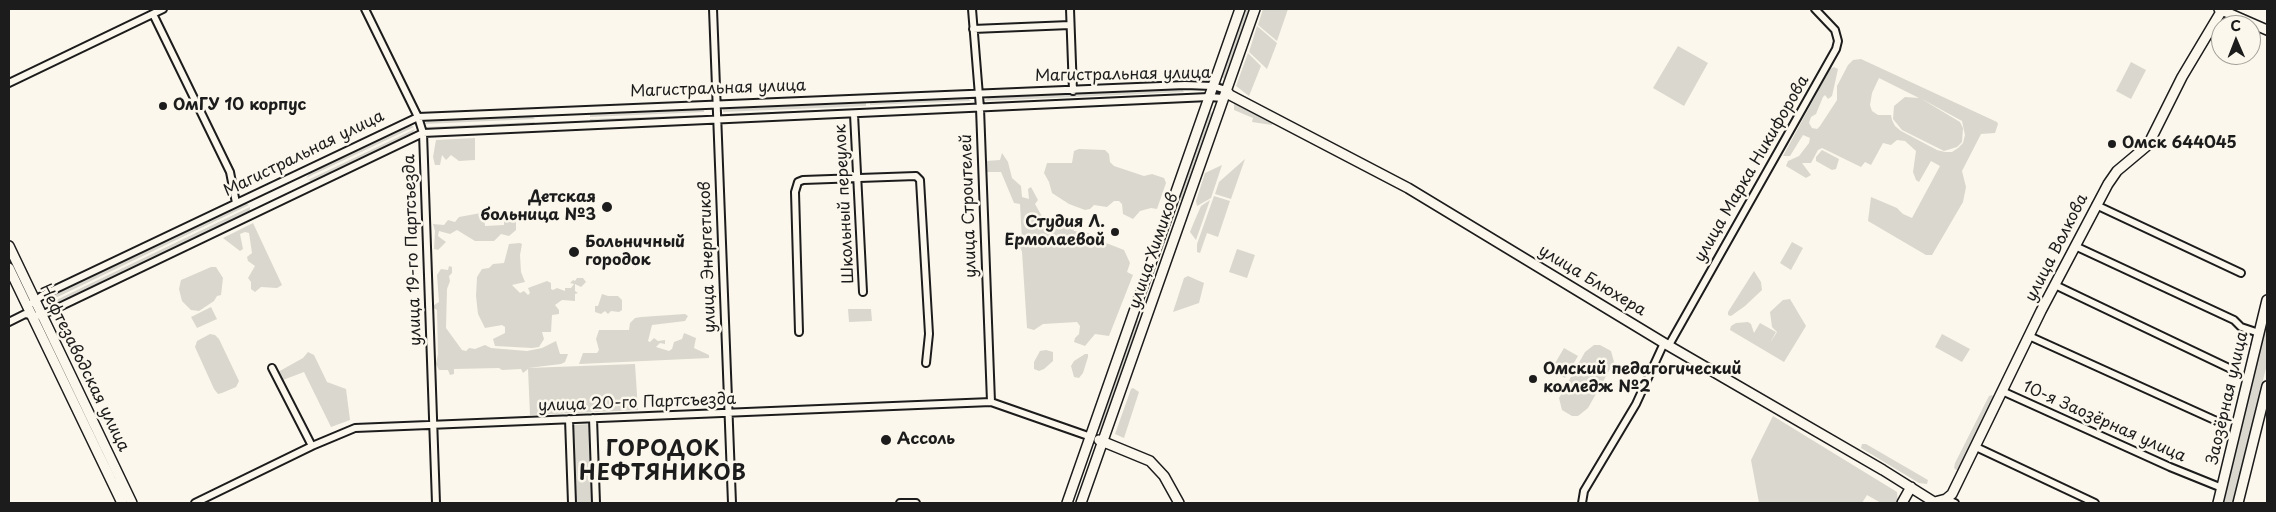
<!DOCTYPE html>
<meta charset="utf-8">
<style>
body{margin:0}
#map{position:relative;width:2276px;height:512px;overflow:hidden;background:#fbf7ec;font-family:"Playpen Sans",sans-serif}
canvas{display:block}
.frame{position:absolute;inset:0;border:10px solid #1c1c1c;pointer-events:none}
.north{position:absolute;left:2211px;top:15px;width:50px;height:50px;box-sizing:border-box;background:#fbf7ec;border:1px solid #a29f99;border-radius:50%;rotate:359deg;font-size:14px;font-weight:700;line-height:20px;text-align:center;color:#1c1c1c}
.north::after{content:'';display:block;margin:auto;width:18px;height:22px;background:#1c1c1c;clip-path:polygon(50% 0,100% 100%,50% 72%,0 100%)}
</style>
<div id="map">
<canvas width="2276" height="512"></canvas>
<div class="frame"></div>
<div class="north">С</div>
</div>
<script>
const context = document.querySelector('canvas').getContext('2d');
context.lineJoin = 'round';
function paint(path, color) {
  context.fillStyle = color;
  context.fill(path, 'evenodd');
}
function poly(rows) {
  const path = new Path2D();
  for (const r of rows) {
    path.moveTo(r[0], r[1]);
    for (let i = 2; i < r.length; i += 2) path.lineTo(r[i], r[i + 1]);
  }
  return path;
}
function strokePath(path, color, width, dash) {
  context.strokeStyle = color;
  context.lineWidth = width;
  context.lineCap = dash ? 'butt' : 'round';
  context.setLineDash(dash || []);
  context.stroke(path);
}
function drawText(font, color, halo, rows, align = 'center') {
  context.font = font + ' "Playpen Sans",sans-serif';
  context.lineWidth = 5;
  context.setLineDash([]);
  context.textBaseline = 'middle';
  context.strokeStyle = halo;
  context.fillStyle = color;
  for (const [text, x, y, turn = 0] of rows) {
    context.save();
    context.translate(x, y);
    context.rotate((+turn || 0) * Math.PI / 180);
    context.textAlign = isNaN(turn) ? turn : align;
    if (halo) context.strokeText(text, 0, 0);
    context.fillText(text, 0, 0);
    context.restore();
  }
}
paint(poly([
 [1245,9,1250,9,1224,79,1222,77],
 [1263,9,1288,9,1277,41,1258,25],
 [1257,26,1277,43,1267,69,1249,52],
 [1678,46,1708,63,1684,106,1653,88],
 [1248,53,1261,66,1249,96,1236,86],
 [1861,59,1997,122,1998,124,1995,133,1981,134,1962,171,1966,187,1963,202,1932,255,1926,255,1868,221,1871,197,1897,208,1903,214,1912,218,1940,166,1931,161,1919,182,1916,180,1913,172,1916,151,1905,141,1897,140,1891,145,1883,143,1871,165,1865,162,1861,167,1822,148,1818,150,1811,163,1802,163,1811,175,1806,178,1786,166,1788,161,1799,156,1809,143,1810,138,1803,135,1790,156,1783,156,1830,69,1834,67,1838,69,1832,96,1828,99,1825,95,1823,97,1816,114,1811,117,1809,123,1812,128,1817,129,1820,126,1837,100,1837,86,1848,65,1853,60],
 [1879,78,1919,98,1905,97,1894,106,1893,119,1902,130,1944,151,1957,147,1962,142,1963,128,1960,122,1920,98,1962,121,1965,135,1963,143,1958,148,1952,152,1945,152,1937,150,1901,131,1895,126,1892,120,1891,115,1878,115,1872,111,1870,105,1872,93],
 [2131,62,2146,70,2131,99,2116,91],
 [1182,89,1184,92,984,101,988,98],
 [1183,94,1181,96,983,103],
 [969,99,971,101,870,105,870,103],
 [1234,99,1273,122,1272,125,1252,122,1253,118,1234,110],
 [866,103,866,106,723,112,723,109],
 [866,108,866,110,724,116,723,114],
 [704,109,704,112,590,117,590,114,601,113],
 [1209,112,1215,113,1182,202,1179,199],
 [700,115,700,117,590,122,590,119],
 [532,116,535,119,424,124,429,120],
 [535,122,533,125,428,129,424,127],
 [410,125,414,127,306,178,311,172],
 [415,129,412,134,316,180,311,181,308,180],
 [475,138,475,160,459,161,451,155,446,160,442,155,440,165,435,165,433,157,436,140],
 [1079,149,1105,150,1109,154,1110,162,1114,166,1144,176,1152,174,1164,178,1166,183,1157,209,1151,208,1140,211,1133,219,1123,214,1122,204,1119,201,1114,201,1107,207,1094,205,1090,209,1085,210,1069,204,1052,193,1049,182,1044,173,1047,163,1072,163,1074,151],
 [1822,150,1839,159,1836,169,1832,170,1816,161,1816,157],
 [1002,153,1008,162,1012,178,1021,186,1022,197,1029,199,1028,189,1031,187,1038,200,1035,204,1044,220,1060,223,1063,226,1072,225,1074,231,1089,233,1091,237,1124,250,1130,263,1127,272,1133,275,1109,336,1095,334,1085,346,1074,342,1075,338,1079,334,1080,326,1077,322,1043,324,1034,330,1027,328,1022,252,1019,244,1022,241,1020,204,1014,203,1001,172,987,172,985,181,983,164,986,161,1000,160],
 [1245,159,1231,199,1215,194,1219,182],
 [1222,165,1211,198,1197,206,1196,201,1205,173],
 [1214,196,1230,201,1218,237,1207,233,1200,253,1197,252,1197,244],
 [1210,200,1196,240,1190,232,1194,222,1201,206],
 [245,203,249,205,47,302,45,299],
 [250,207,250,211,49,307,48,304],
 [481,213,484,215,485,226,504,225,504,217,507,220,512,218,516,222,516,230,509,236,501,234,494,241,475,241,457,230,450,234,439,231,438,236,446,242,438,250,434,249,435,231,433,224,444,225,448,220,455,222,459,217],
 [253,223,282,285,277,288,261,287,255,292,251,289,251,282,248,278,255,266,248,261,247,257,252,253,249,233,245,232,240,234,243,249,240,251,223,238],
 [1792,242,1803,248,1791,270,1780,263],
 [520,243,522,244,520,255,521,272,525,282,512,285,520,293,524,291,528,295,530,293,528,288,547,281,551,283,551,289,553,290,557,288,565,291,565,288,571,288,574,284,570,283,573,280,575,281,577,278,583,278,586,282,581,287,575,284,575,291,578,293,575,294,575,301,562,300,555,305,559,310,559,314,552,315,551,332,542,332,544,339,539,347,532,348,495,346,493,339,505,333,505,327,502,325,485,328,478,314,476,296,477,277,482,269,489,268,493,264,504,263,509,244],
 [1237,249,1255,255,1247,278,1229,272],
 [449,266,452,267,452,273,449,276,450,281,447,289,446,328,462,350,466,351,469,348,475,349,485,345,491,348,527,351,542,348,556,341,560,354,568,354,565,362,561,364,528,368,635,364,638,410,530,415,528,369,523,373,521,369,502,370,499,368,454,369,454,374,450,375,448,370,439,370,436,364,438,354,437,310,434,308,434,305,439,302,437,275,441,269,448,270],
 [211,267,216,267,223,278,221,295,217,296,214,301,199,311,191,310,182,301,179,289,181,280],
 [1754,271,1761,282,1762,290,1745,306,1731,316,1728,315,1728,312],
 [1188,276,1204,283,1199,303,1173,312,1184,278],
 [602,294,608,296,618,296,622,300,622,310,619,312,611,311,608,314,605,311,601,314,595,312,595,306,598,306],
 [1790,299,1806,326,1784,362,1730,330,1731,326,1736,323,1748,322,1751,324,1754,333,1760,323,1776,332,1770,343,1777,332,1772,327,1770,312,1783,300],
 [211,307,217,319,197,328,191,317],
 [848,309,871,309,872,321,849,322],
 [685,314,688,316,685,321,652,325,648,341,650,342,654,338,658,341,665,340,665,344,660,343,656,347,669,351,672,349,674,342,682,339,684,333,696,338,694,348,709,355,709,358,579,364,583,353,597,353,599,350,596,339,599,330,629,330,630,323,635,318,641,317],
 [1136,320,1140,321,1103,431,1098,429],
 [2267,321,2267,364,2233,503,2223,503],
 [210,334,215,335,219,339,239,381,236,387,222,393,218,394,214,389,195,347,197,341],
 [1942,334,1970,349,1962,362,1935,347],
 [1594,345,1600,345,1611,351,1614,362,1588,408,1578,416,1572,416,1562,410,1559,398,1585,352],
 [1564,348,1578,356,1565,378,1551,370],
 [1046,350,1053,352,1053,361,1044,369,1039,371,1034,369,1034,362,1040,351],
 [308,352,314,355,327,382,346,389,350,420,331,427,304,372,283,380,278,372,303,358],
 [1085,354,1088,354,1088,357,1083,373,1079,378,1074,377,1071,366,1074,361],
 [1133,388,1139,392,1124,438,1115,434,1131,389],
 [1992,395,1994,397,1959,469,1956,470,1954,468,1955,463,1989,396],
 [1773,416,1897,492,1898,503,1881,503,1867,495,1862,503,1759,503,1751,460],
 [590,424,594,503,576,503,573,425],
 [1862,444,1866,444,1928,480,1927,484,1919,483,1861,448]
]), '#dad7ce');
const street = poly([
 [365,9,418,117,423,133,436,503],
 [713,9,732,503],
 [972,9,980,108,991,402],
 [1070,9,1073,91],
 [153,14,230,172,236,203],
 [973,29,1070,25],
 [9,83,163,9],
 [854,114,863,292],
 [2096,205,2241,273],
 [2075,246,2234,320,2241,327,2259,333],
 [2055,285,2231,369],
 [32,303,43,295,418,117,1185,85,1213,86,1226,90],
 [9,322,25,314,37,316,51,311,423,133,1209,97,1223,98],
 [799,332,795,192,798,182,803,180,916,176,920,180,929,334,926,363],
 [2029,336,2221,423],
 [1669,345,1836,49,1838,41,1835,30,1815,9],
 [272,368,312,446],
 [2002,391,2170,467,2222,488],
 [593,418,596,503],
 [569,419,572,503],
 [1976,447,2095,503],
 [1946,499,1955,503],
 [195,503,312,446,355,428,991,402,1091,437],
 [900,503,916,503],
 [1582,503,1584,491,1636,404,1664,343]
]);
const secondary = poly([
 [2219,9,2267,30],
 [1226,90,1230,95,1408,188,1664,343,1883,470,1934,502],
 [9,246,132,503],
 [9,268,122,503],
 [1099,440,1150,461,1164,476,1179,503],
 [1067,503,1240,9],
 [1081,503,1255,9],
 [1902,503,1911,487],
 [1931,503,1946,499,1952,494,2041,311,2108,184,2117,171,2148,145,2182,77,2222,10],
 [2218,503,2267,300],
 [2238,503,2267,386]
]);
strokePath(street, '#1c1c1c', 10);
strokePath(secondary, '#1c1c1c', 12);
strokePath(street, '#fbf7ec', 6);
strokePath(secondary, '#fbf7ec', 9);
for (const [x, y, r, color] of [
 [163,106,5,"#1c1c1c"],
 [2112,144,5,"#1c1c1c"],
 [607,207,6,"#1c1c1c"],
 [1115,232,5,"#1c1c1c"],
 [574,252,6,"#1c1c1c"],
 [1533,379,5,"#1c1c1c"],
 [886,440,6,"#1c1c1c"]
]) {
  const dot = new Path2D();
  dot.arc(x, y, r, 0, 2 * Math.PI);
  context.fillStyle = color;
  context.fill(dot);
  strokePath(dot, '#fbf7ec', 2);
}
drawText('16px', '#1c1c1c', '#fbf7ec', [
 ["Магистральная улица",1123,75,-1],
 ["Магистральная улица",718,89,-2],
 ["Магистральная улица",304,154,-26],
 ["улица Марка Никифорова",1752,169,-60],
 ["Школьный переулок",845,204,-93],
 ["улица Строителей",969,206,-92],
 ["улица Волкова",2057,248,-63],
 ["улица 19-го Партсъезда",413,250,-92],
 ["улица Химиков",1154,251,-71],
 ["улица Энергетиков",708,257,-92],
 ["улица Блюхера",1592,281,31],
 ["Нефтезаводская улица",84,368,64],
 ["Заозёрная улица",2228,398,-77],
 ["улица 20-го Партсъезда",637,403,-2],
 ["10-я Заозёрная улица",2104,422,24]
]);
drawText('bold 16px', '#1c1c1c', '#fbf7ec', [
 ["ОмГУ 10 корпус",173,106],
 ["Омск 644045",2122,144],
 ["Детская",596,198,"right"],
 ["больница №3",596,216,"right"],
 ["Студия Л.",1105,223,"right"],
 ["Ермолаевой",1105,241,"right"],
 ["Больничный",585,243],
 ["городок",585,261],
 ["Омский педагогический",1543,370],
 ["колледж №2",1543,388],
 ["Ассоль",897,440]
], 'left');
context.letterSpacing = '1px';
drawText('bold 21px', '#1c1c1c', '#fbf7ec', [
 ["ГОРОДОК",663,450],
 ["НЕФТЯНИКОВ",663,474]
]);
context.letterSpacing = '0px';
</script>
